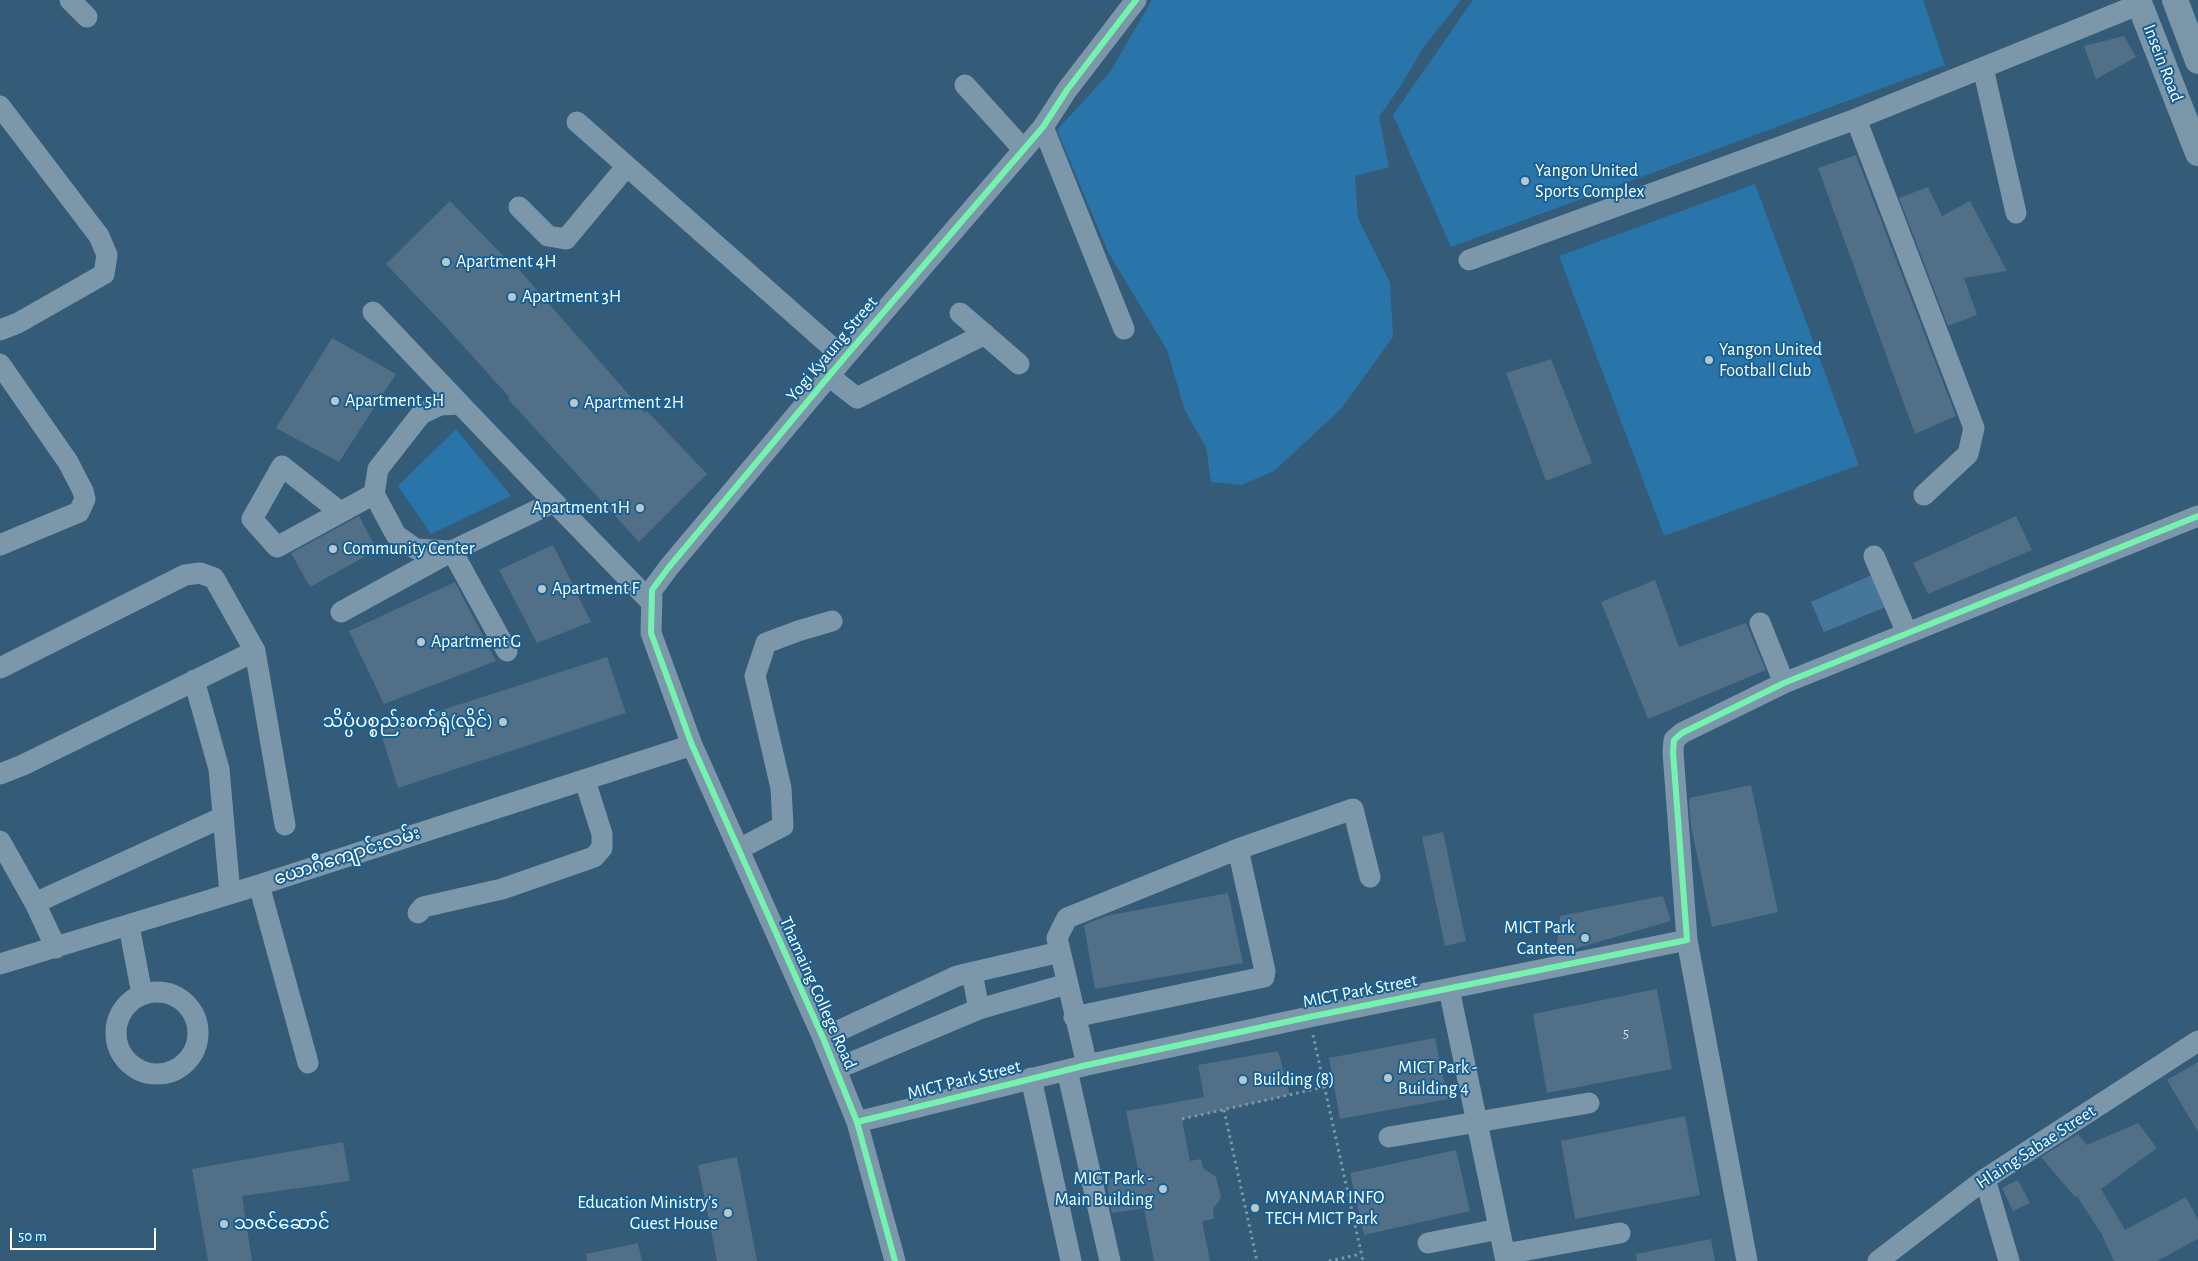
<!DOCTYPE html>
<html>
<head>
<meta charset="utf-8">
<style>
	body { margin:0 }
	#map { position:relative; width:2198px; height:1261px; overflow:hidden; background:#345b77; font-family:"Alegreya Sans",sans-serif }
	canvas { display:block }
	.scale { position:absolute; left:10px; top:1228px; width:146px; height:22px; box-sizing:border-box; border:2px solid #fff; border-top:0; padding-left:6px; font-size:15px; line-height:18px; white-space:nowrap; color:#fff; -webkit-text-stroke:4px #176094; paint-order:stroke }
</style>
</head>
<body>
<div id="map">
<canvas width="2198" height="1261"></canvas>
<div class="scale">50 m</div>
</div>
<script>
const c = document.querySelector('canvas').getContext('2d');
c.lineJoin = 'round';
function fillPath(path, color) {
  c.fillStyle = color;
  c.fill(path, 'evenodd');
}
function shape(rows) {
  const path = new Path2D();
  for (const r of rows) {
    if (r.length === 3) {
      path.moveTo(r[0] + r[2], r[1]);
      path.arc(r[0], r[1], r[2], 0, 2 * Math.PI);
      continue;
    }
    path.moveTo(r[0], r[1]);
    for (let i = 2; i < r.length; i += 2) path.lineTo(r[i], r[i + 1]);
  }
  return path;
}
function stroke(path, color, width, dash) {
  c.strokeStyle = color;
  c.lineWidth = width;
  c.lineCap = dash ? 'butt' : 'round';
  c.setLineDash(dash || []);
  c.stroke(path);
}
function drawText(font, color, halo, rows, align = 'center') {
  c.font = font + ' "Alegreya Sans","Noto Sans Myanmar",sans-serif';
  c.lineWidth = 4;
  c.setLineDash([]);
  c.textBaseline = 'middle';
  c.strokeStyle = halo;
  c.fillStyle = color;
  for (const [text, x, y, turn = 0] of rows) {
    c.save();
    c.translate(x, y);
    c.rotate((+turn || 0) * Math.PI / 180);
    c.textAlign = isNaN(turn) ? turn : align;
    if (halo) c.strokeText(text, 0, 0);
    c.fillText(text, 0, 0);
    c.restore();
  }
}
fillPath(shape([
	[1152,0,1461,0,1423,48,1400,87,1379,117,1389,167,1355,176,1358,218,1390,283,1393,337,1341,409,1274,471,1241,485,1211,482,1206,447,1185,411,1167,350,1108,252,1057,130,1110,72],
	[1473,0,1923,0,1945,65,1451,247,1393,115],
	[1755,184,1859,465,1664,536,1559,256],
	[456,429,511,496,431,534,398,486]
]), '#2975a9');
fillPath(shape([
	[1874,574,1886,607,1824,632,1811,602]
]), '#45779b');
fillPath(shape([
	[2124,36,2136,57,2096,79,2084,46],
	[1856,155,1956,416,1915,434,1818,168],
	[1928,187,1942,216,1970,201,2007,271,1964,278,1977,315,1948,326,1899,198],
	[450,201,514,267,515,265,645,413,647,411,707,474,639,542,508,399,510,398,447,328,386,264],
	[332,338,396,374,339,462,276,428],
	[1551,359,1592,463,1546,481,1506,373],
	[359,516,377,550,310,587,291,553],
	[2016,516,2032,550,1928,594,1913,563],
	[553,545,591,622,537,643,499,570],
	[1655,580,1679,647,1746,623,1766,670,1648,719,1601,602],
	[455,582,496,661,384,704,349,631],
	[607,657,626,713,398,788,380,730],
	[1751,785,1778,912,1712,927,1691,826,1689,798],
	[1443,832,1466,941,1445,946,1422,837],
	[1228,893,1243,963,1095,989,1084,925,1106,916],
	[1663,896,1671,921,1556,954,1560,916],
	[1657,989,1672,1069,1547,1093,1533,1014],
	[1435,1038,1448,1099,1340,1119,1329,1058],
	[1278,1051,1290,1095,1182,1119,1190,1161,1201,1159,1203,1168,1216,1177,1221,1198,1213,1209,1214,1219,1202,1221,1210,1261,1154,1261,1144,1208,1112,1213,1111,1209,1106,1179,1139,1173,1126,1111,1204,1097,1198,1065],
	[2198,1062,2198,1132,2167,1080],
	[1685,1116,1700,1195,1575,1219,1561,1141],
	[2138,1123,2157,1148,2101,1189,2125,1230,2186,1197,2198,1220,2198,1239,2157,1261,2114,1261,2102,1235,2077,1196,2075,1197,2041,1157,2078,1134,2087,1145],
	[343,1142,350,1181,242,1196,252,1261,208,1261,192,1169],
	[1456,1150,1470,1211,1364,1235,1350,1173],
	[737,1157,757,1261,717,1261,698,1165],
	[2018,1180,2030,1203,2013,1211,2002,1188],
	[1711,1239,1715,1261,1637,1261,1636,1254],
	[638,1243,642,1261,587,1261,586,1254]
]), '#517087');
stroke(shape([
	[1313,1035,1363,1261],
	[1224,1110,1257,1261],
	[1182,1119,1324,1087],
	[1329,1261,1361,1254]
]), '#7d97aa', 3, [2.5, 4]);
stroke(shape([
	[70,0,87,17],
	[1983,68,2016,213],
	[965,85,1023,149],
	[0,106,99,236,107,255,104,274,18,323,0,330],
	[1856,119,1974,428,1968,454,1924,495],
	[577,122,844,358],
	[1043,127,1124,329],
	[519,207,548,236,566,239,626,167],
	[1469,260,1856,119,2140,4],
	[373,312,460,404],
	[960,313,1019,364],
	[0,364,68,462,83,491,85,499,79,512,0,545],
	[829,376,857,398,985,334],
	[554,502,452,551,416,549,396,535,374,494,378,469,421,414,440,405,460,404,554,502,652,603],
	[340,512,282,466,252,519,277,547,374,494],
	[1874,556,1907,633],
	[341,612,452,551,507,651],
	[1760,623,1784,683],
	[0,668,185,575,200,573,214,578,255,651,285,825],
	[194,680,219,769,230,894],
	[0,774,23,765,255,651],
	[0,841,35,903,56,948],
	[739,849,783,826,781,788,755,676,766,643,798,631,832,621],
	[259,885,308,1063],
	[35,903,223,817],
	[418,913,423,907,502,889,594,857,602,848,602,834,585,781],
	[129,926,142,994],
	[1687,940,1747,1261],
	[0,964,259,885,692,745],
	[972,973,979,1009],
	[1449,989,1506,1261],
	[157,1033,41],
	[1074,1017,1264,977,1265,971,1238,849],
	[823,1038,957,976,1060,952],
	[1087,1065,1057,938,1067,918,1238,849,1353,809,1370,877],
	[836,1069,979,1009,1067,984],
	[1067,1070,1110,1261],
	[1031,1078,1071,1261],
	[857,1122,1087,1065,1309,1017,1687,940,1673,752,1674,740,1682,733,1784,683,2198,516],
	[1389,1137,1589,1103],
	[1985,1179,2009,1261],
	[1428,1243,1499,1229],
	[1505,1254,1620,1233],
	[895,1261,857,1122,823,1038,692,745,651,633,652,590,669,567,844,358,1043,127,1067,90,1136,0],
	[1878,1261,1985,1179,2198,1041]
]), '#7d97aa', 21);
stroke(shape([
	[2138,0,2198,153],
	[2175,0,2198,61]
]), '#7b96a9', 26);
stroke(shape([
	[857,1122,1087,1065,1309,1017,1687,940,1673,752,1674,740,1682,733,1784,683,2198,516],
	[895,1261,857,1122,823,1038,692,745,651,633,652,590,669,567,844,358,1043,127,1067,90,1136,0]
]), '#73f3ae', 6);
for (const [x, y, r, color] of [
	[1525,181,5,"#b8c6cf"],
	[446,262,5,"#b8c6cf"],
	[512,297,5,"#b8c6cf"],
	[1709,360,5,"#b8c6cf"],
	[335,401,5,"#b8c6cf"],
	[574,403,5,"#b8c6cf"],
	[640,508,5,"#b8c6cf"],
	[333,549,5,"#b8c6cf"],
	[542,589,5,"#b8c6cf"],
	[421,642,5,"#b8c6cf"],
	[503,722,5,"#b8c6cf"],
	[1585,938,5,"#b8c6cf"],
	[1388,1078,5,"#b8c6cf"],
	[1243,1080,5,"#b8c6cf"],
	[1163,1189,5,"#b8c6cf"],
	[1255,1208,5,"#b8c6cf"],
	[728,1213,5,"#b8c6cf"],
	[224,1224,5,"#b8c6cf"]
]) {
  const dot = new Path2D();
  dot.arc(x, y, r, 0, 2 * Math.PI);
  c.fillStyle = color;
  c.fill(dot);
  stroke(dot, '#176094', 2);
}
drawText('15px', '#d4dbe1', null, [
	["5",1626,1033]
]);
drawText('18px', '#fff', '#176094', [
	["Insein Road",2163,63,69],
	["Yogi Kyaung Street",832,349,-50],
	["ယောဂီကျောင်းလမ်း",347,856,-18],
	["MICT Park Street",1360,991,-11],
	["Thamaing College Road",818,993,66],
	["MICT Park Street",964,1080,-14],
	["Hlaing Sabae Street",2036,1147,-33]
]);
drawText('18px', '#fff', '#176094', [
	["Yangon United",1535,171],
	["Sports Complex",1535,192],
	["Apartment 4H",456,262],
	["Apartment 3H",522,297],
	["Yangon United",1719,350],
	["Football Club",1719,371],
	["Apartment 5H",345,401],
	["Apartment 2H",584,403],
	["Apartment 1H",630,508,"right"],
	["Community Center",343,549],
	["Apartment F",552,589],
	["Apartment G",431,642],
	["သိပ္ပံပစ္စည်းစက်ရုံ(လှိုင်)",493,722,"right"],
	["MICT Park",1575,928,"right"],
	["Canteen",1575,949,"right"],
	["MICT Park -",1398,1068],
	["Building 4",1398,1089],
	["Building (8)",1253,1080],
	["MICT Park -",1153,1179,"right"],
	["Main Building",1153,1200,"right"],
	["MYANMAR INFO",1265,1198],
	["TECH MICT Park",1265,1219],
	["Education Ministry's",718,1203,"right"],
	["Guest House",718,1224,"right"],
	["သဇင်ဆောင်",234,1224]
], 'left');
</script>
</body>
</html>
